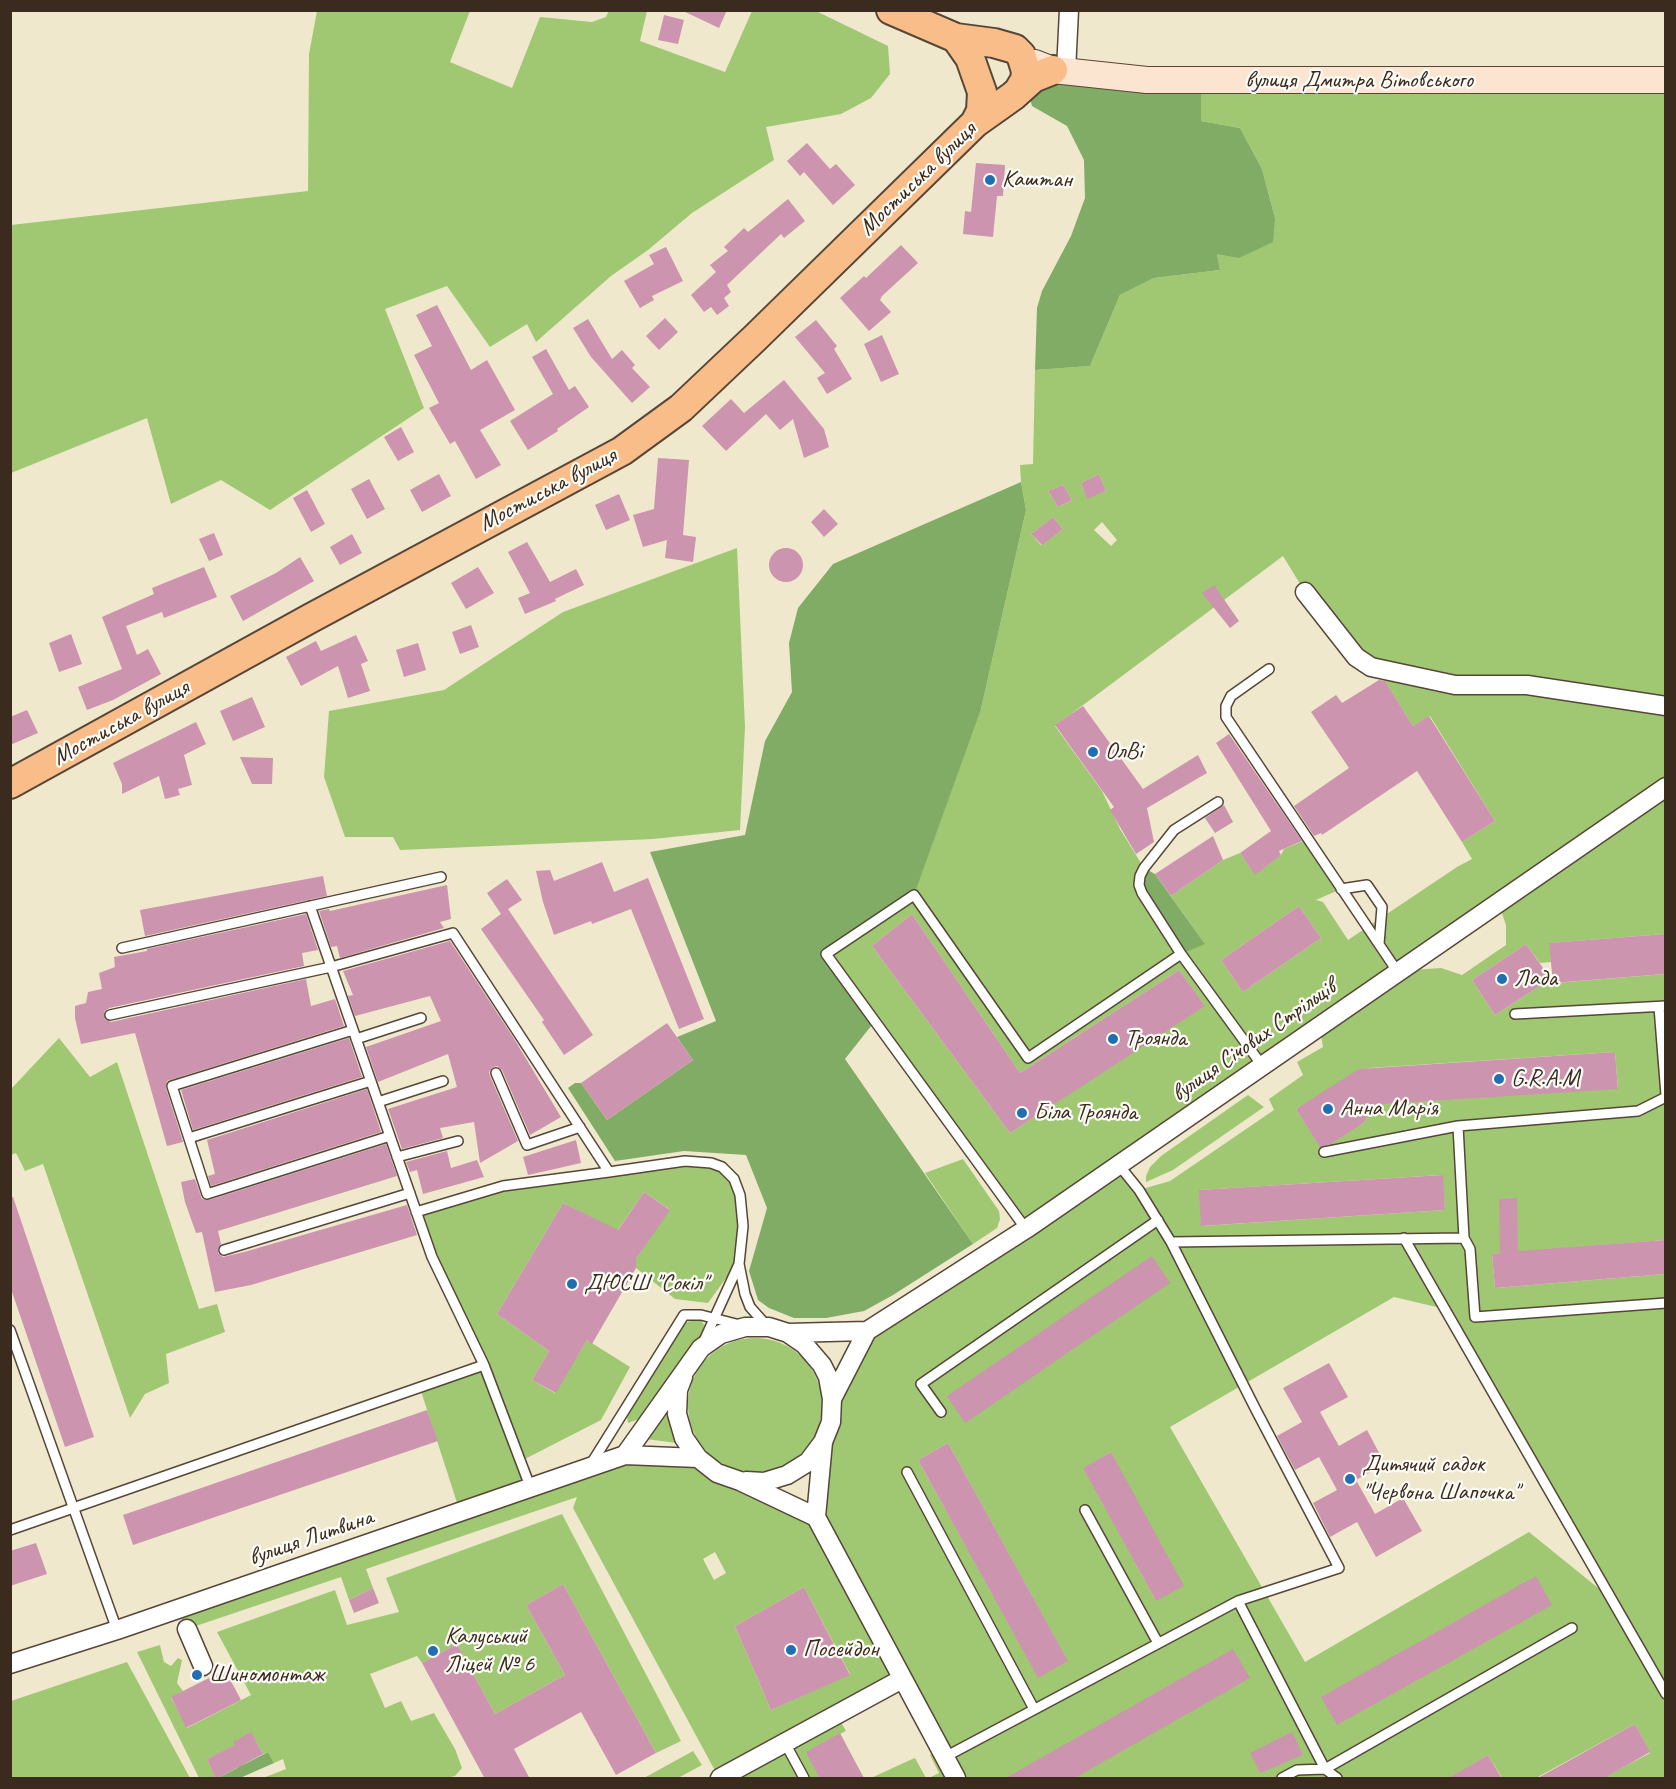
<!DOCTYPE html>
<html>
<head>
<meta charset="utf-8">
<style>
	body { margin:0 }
	#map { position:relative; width:1676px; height:1789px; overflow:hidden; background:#efe8cd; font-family:Caveat,sans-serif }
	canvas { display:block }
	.frame { position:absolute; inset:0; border:12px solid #3b2a1e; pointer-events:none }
</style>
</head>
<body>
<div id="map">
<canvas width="1676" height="1789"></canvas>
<div class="frame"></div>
</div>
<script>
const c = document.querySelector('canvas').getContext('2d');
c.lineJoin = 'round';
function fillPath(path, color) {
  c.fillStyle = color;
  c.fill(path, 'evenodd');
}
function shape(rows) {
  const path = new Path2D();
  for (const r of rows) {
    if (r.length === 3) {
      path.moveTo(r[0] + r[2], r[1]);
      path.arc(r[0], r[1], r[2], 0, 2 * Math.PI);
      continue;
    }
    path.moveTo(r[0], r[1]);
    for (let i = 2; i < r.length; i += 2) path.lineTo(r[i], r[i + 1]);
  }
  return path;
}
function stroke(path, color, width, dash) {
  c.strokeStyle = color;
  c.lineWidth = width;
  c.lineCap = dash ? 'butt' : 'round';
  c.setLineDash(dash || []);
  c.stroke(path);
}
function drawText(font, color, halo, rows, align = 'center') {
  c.font = font + ' Caveat,sans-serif';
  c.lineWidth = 4.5;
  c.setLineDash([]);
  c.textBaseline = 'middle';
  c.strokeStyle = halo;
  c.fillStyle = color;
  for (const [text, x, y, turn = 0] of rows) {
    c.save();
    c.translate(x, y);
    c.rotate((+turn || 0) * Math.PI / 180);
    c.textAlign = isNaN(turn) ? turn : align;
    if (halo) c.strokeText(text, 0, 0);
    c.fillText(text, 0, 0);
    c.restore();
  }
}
fillPath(shape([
	[317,11,470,11,450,62,512,88,540,17,592,22,606,17,609,10,647,11,640,41,725,72,752,11,816,11,888,46,890,74,871,98,841,114,766,127,774,160,692,213,648,250,611,276,536,342,527,324,490,347,447,286,385,309,424,408,270,510,221,480,171,504,147,418,11,473,11,225,308,191,309,54],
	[1201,89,1665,90,1665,934,1550,943,1551,962,1540,963,1526,944,1472,980,1495,1015,1543,984,1665,974,1665,1240,1492,1254,1495,1288,1665,1274,1665,1778,1603,1778,1650,1753,1635,1724,1536,1778,1502,1778,1488,1755,1450,1778,929,1778,939,1773,930,1755,940,1748,903,1679,837,1715,846,1731,840,1734,864,1778,719,1778,573,1508,577,1497,366,1569,373,1588,349,1600,341,1577,187,1629,176,1610,460,1512,420,1388,484,1366,416,1212,503,1186,609,1172,711,1163,734,1179,743,1223,734,1267,708,1303,675,1299,636,1268,636,1259,669,1209,644,1192,617,1231,563,1203,497,1314,549,1351,532,1380,555,1393,587,1340,630,1367,601,1420,521,1461,531,1487,625,1455,698,1458,816,1516,823,1442,867,1331,1024,1227,826,954,981,709,1026,510,1021,482,1020,465,1033,464,1035,370,1090,366,1120,295,1154,278,1220,270,1217,254,1275,218,1262,169,1240,128,1201,121],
	[1099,474,1106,491,1087,498,1081,483],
	[1063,485,1072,500,1058,507,1048,491],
	[1053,517,1063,529,1041,545,1031,534],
	[1102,522,1117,540,1111,546,1094,530],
	[1283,556,1305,592,1383,678,1413,726,1430,716,1495,821,1462,842,1472,859,1457,867,1348,940,1323,902,1316,900,1341,889,1308,839,1284,849,1281,855,1255,874,1240,853,1223,860,1171,896,1205,944,1144,868,1120,829,1102,791,1055,726],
	[1498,902,1506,925,1506,945,1462,975,1441,968,1399,971],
	[1299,906,1321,938,1243,992,1221,960],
	[912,914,1020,1073,1179,970,1204,1005,1010,1133,872,946],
	[1319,1025,1323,1047,1297,1062,1303,1075,1269,1099,1274,1110,1170,1181,1139,1190,1119,1164],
	[1615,1052,1618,1088,1371,1105,1365,1122,1322,1149,1296,1109,1369,1068],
	[1442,1175,1445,1210,1202,1226,1200,1190],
	[1394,1297,1445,1309,1608,1596,1529,1532,1305,1662,1170,1427],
	[948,1443,1067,1660,1038,1677,918,1460],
	[1111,1452,1156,1601,1084,1468],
	[715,1552,726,1573,714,1580,703,1559],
	[804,1587,850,1674,771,1710,735,1626],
	[737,548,745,727,740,830,653,839,400,850,393,837,345,837,324,777,329,711,444,690,563,612],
	[59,1038,90,1077,117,1062,199,1309,217,1304,225,1332,166,1354,169,1383,145,1394,130,1418,43,1164,25,1171,16,1153,11,1155,11,1089],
	[1248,1095,1264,1107,1173,1170,1146,1182,1146,1176,1150,1167,1161,1156],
	[963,1159,999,1211,1000,1219,997,1228,973,1244,925,1173],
	[700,1319,707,1329,681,1359,639,1419,628,1423,627,1416,674,1338,687,1322],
	[755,1405,67],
	[674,1408,684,1444,646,1439,645,1436],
	[562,1514,681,1741,656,1753,563,1584,526,1605,565,1675,495,1714,457,1644,422,1663,417,1656,370,1674,385,1708,401,1701,411,1721,434,1713,455,1749,462,1768,455,1776,445,1778,263,1778,286,1769,283,1759,274,1763,268,1752,263,1754,251,1733,245,1764,238,1769,228,1749,207,1759,216,1778,199,1778,137,1652,160,1645,164,1662,171,1666,178,1658,182,1660,177,1683,183,1691,171,1698,187,1728,251,1695,217,1632,335,1590,347,1625,399,1612,386,1578],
	[127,1662,190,1778,11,1778,11,1701],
	[693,1751,702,1765,678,1778,644,1778],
	[915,1758,926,1778,871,1778,908,1761]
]), '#a0c873');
fillPath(shape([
	[1073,83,1201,89,1201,121,1240,128,1262,169,1275,218,1273,242,1239,258,1217,254,1220,270,1154,278,1120,295,1090,366,1035,370,1037,308,1042,291,1071,236,1085,198,1084,160,1067,126,1032,106,1030,98,1045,85],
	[1021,482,1026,510,981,709,914,895,827,954,875,1021,845,1059,973,1244,893,1295,864,1311,826,1318,794,1318,769,1308,758,1300,749,1271,767,1208,746,1155,684,1151,615,1161,568,1088,575,1083,581,1083,607,1120,693,1060,677,1037,716,1021,650,852,745,835,765,741,792,692,789,643,798,608,833,564],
	[1144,868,1155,874,1205,944,1181,954,1142,893],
	[268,1752,274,1763,240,1778,218,1778]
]), '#80ac65');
fillPath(shape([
	[681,10,727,10,719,28],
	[664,15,684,20,678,44,658,40],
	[807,143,830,169,836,164,855,185,833,205,804,172,800,176,787,161],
	[976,163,1005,165,1003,196,997,196,993,237,963,234,965,211,971,212],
	[788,199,805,221,784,238,781,234,727,285,731,292,724,298,729,306,717,315,711,307,704,312,691,295,716,272,710,265,728,251,724,247,744,228,748,232],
	[901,245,918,263,882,296,880,300,891,312,869,331,840,298,864,276,866,278],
	[666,247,683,281,652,296,654,300,640,308,624,281,654,264,649,255],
	[437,305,471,370,487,360,515,410,480,430,501,465,476,479,455,441,450,444,429,408,439,403,414,355,432,346,416,315],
	[665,318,678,332,659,350,646,336],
	[588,319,612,359,622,350,635,365,632,368,650,387,632,403,591,357,573,328],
	[816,320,837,346,834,349,852,379,827,394,817,378,825,373,795,337],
	[882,335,899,374,881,382,864,344],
	[546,349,569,390,575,386,589,407,557,429,558,431,528,450,510,421,553,394,532,357],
	[784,380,824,429,829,447,804,458,793,419,780,430,766,414,726,451,702,426,731,399,744,413],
	[401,427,414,452,398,461,384,437],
	[658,458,689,460,683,535,696,537,693,562,665,558,667,540,643,547,633,515,654,509],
	[439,474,451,496,422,512,410,490],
	[1099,474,1106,491,1087,499,1081,483],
	[369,479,385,509,367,519,351,489],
	[1063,485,1072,500,1058,507,1048,491],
	[307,490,325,524,311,532,293,498],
	[619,494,630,520,606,530,595,505],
	[824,509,838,524,824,537,811,522],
	[1053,517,1063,529,1042,545,1031,534],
	[214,533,223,555,209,561,199,539],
	[352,534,362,553,340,565,330,547],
	[527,542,550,582,576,569,584,585,555,599,556,601,525,614,518,598,530,593,508,552],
	[786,565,17],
	[300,557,314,581,243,621,230,596,276,573],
	[204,567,217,597,164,618,162,612,126,626,137,655,148,649,161,674,113,700,87,710,78,687,122,669,102,617,154,594,152,588],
	[478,567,494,593,466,609,451,583],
	[1214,585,1239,621,1230,628,1202,593],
	[471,625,479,647,460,654,452,632],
	[71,634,82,664,59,672,49,643],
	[356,635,368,661,361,664,370,691,348,698,338,666,301,686,286,657,316,641,321,651],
	[418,643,426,670,404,677,396,650],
	[1379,680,1385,681,1413,726,1429,716,1495,821,1462,842,1417,771,1322,835,1321,833,1314,836,1294,806,1349,768,1311,712,1336,695,1342,703],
	[252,697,265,727,233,741,220,711],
	[1083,706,1143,789,1198,755,1207,773,1147,808,1154,842,1136,854,1110,810,1114,807,1055,725],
	[27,710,38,733,10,745,10,717],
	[196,722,206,744,184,755,192,785,178,789,180,795,165,799,159,776,122,794,122,784,113,763],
	[1229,734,1302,841,1279,851,1281,855,1255,875,1240,853,1271,831,1216,743],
	[240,757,273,758,272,784,252,784],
	[1224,805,1233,822,1215,833,1205,818],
	[1213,836,1223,860,1171,896,1155,874],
	[602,862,614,892,648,878,704,1019,679,1029,631,909,592,924,591,921,554,935,543,902,536,871,550,870,554,881],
	[323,876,327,896,145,936,140,910],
	[507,879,522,900,508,909,593,1035,564,1055,542,1022,544,1020,481,929,501,914,487,893],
	[447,885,451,919,440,922,444,928,340,958,337,946,331,947,319,911,329,909,330,911],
	[1299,906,1321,938,1243,992,1221,960],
	[306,914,318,950,302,953,304,966,109,1008,104,1012,105,1019,111,1022,306,979,311,1006,335,999,344,1026,167,1081,166,1088,183,1142,167,1146,135,1033,81,1044,75,1018,75,1006,86,1003,88,992,102,989,99,973,115,967,114,957,147,951,147,949],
	[912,914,1020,1073,1179,970,1205,1006,1010,1133,872,946],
	[1665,934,1665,974,1553,983,1549,943],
	[450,941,513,1037,561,1117,530,1135,502,1070,497,1066,493,1067,489,1072,490,1076,518,1141,480,1163,474,1122,440,1128,443,1138,402,1149,388,1109,457,1087,448,1054,378,1082,366,1047,441,1021,430,996,355,1016,348,996,353,995,343,971],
	[1526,944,1553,982,1543,984,1495,1015,1472,980],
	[667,1023,693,1060,607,1120,581,1083],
	[349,1038,362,1077,193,1130,181,1090],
	[1615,1052,1618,1089,1371,1105,1365,1122,1331,1144,1320,1147,1296,1109,1359,1069],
	[367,1089,381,1132,211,1186,208,1176,215,1174,207,1140],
	[576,1140,581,1163,528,1175,523,1157],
	[386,1144,397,1176,218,1231,221,1244,218,1248,218,1253,223,1257,244,1252,407,1205,417,1235,251,1285,215,1292,202,1232,196,1233,185,1202,181,1182,195,1179,202,1199,209,1200],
	[447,1151,451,1168,477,1160,484,1177,423,1194,417,1170,410,1172,406,1162],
	[1443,1175,1445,1210,1201,1226,1199,1190],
	[644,1192,670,1210,636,1259,636,1268,592,1344,587,1340,556,1393,532,1380,549,1351,497,1314,563,1203,618,1230],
	[13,1197,94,1437,65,1447,10,1286,10,1198],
	[1517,1198,1518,1251,1665,1240,1665,1274,1495,1288,1492,1254,1500,1253,1499,1199],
	[1152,1256,1170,1283,965,1423,947,1396],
	[1329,1363,1348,1397,1320,1412,1339,1446,1367,1430,1385,1464,1356,1480,1375,1514,1403,1498,1422,1531,1376,1557,1357,1522,1330,1537,1313,1503,1337,1490,1319,1457,1295,1470,1277,1436,1302,1422,1283,1388],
	[427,1410,438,1441,133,1545,123,1515],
	[948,1443,1068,1661,1038,1678,918,1460],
	[1111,1452,1184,1586,1156,1601,1083,1468],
	[36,1543,47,1574,10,1586,10,1551],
	[1536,1576,1552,1605,1337,1725,1321,1697],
	[563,1584,656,1753,616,1775,581,1712,514,1749,530,1779,485,1779,422,1663,457,1644,495,1714,565,1675,526,1605],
	[804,1587,850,1675,771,1710,735,1626],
	[373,1588,379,1603,354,1613,349,1600],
	[1233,1649,1250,1678,1073,1779,1004,1779],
	[225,1670,241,1700,186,1728,171,1697],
	[1635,1724,1650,1752,1603,1779,1536,1779],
	[251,1732,263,1754,216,1779,207,1759,235,1745,233,1742],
	[1292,1732,1303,1755,1260,1773,1250,1753],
	[840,1733,864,1779,820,1779,806,1752],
	[1488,1755,1502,1779,1447,1779]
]), '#cc94ae');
const service = shape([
	[1269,669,1231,696,1226,706,1226,717,1397,971],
	[1341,889,1367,885,1382,907,1379,944],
	[310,906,432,1257,484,1365,531,1489],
	[122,948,441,877],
	[1181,954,1142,893,1139,885,1140,876,1144,868,1174,830,1218,802],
	[1659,1007,1666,1095],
	[1515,1014,1666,1006],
	[110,1015,331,967,453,933,609,1172,685,1161,711,1163,722,1167,734,1179,740,1195,743,1226,739,1264,745,1294,750,1307,767,1326],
	[353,1030,172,1086,207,1194,390,1136],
	[356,1039,421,1018],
	[496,1073,527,1145,580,1127],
	[1666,1097,1638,1111,1458,1126,1464,1238,1470,1249,1475,1317,1666,1303],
	[378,1102,443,1081],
	[189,1138,371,1081],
	[1324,1152,1458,1126],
	[397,1157,458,1141],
	[1118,1164,1139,1190,1171,1242,1464,1238],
	[416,1212,503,1186,609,1172],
	[1026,1229,826,954,914,895,1028,1058,1181,954,1261,1064],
	[1404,1238,1666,1694],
	[1171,1242,1256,1410,1339,1568,1238,1601],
	[224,1250,410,1193],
	[10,1330,117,1630],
	[703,1343,739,1264],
	[941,1412,921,1384,1158,1220],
	[591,1464,684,1315,701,1315,740,1325],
	[907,1472,1034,1709],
	[1085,1510,1158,1643],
	[10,1530,484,1365],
	[785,1743,804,1778],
	[945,1757,1238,1601,1325,1769,1337,1778],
	[1282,1778,1297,1770,1325,1769,1572,1628]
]);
const minor = shape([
	[1066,71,1069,10],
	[1305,592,1356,657,1371,667,1455,685,1527,685,1666,706],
	[788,1333,867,1331],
	[683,1377,678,1390,677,1414,684,1438,698,1458,717,1473,740,1481,816,1517],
	[832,1399,867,1331,1026,1229,1666,787],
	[625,1455,701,1348,721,1334,745,1327,769,1327,788,1333,804,1344,822,1365,828,1377,832,1399,831,1422,823,1442,816,1517,956,1778],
	[746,1481,764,1482,787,1475,808,1462,823,1442],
	[187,1629,203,1666],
	[10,1664,117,1630,625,1455,698,1458],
	[720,1778,902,1679]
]);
const secondary = shape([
	[1035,63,1053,70,1147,80,1666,80]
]);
const primary = shape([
	[891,10,956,38,994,43,1015,49,1021,55,1026,71,1025,80,1019,90],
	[956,38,970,58,982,92,981,111,975,123],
	[10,784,311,618,622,451,681,408,755,338,975,123,1013,96,1033,78,1053,70]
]);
stroke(service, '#564638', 12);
stroke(minor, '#564638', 21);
stroke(secondary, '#564638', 28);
stroke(primary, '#564638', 32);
stroke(service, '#fff', 9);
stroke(minor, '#fff', 18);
stroke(secondary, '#fce5d0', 26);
stroke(primary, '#f8bd89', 28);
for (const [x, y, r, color] of [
	[990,180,6,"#1f6fb2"],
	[1093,752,6,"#1f6fb2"],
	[1502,979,6,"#1f6fb2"],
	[1113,1039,6,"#1f6fb2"],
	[1499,1079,6,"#1f6fb2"],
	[1328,1109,6,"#1f6fb2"],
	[1022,1113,6,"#1f6fb2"],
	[572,1284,6,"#1f6fb2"],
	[1350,1479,6,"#1f6fb2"],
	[791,1650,6,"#1f6fb2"],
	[433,1651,6,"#1f6fb2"],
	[197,1675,6,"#1f6fb2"]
]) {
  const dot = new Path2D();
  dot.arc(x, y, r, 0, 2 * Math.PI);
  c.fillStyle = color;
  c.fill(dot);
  stroke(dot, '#fdfcf7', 2);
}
drawText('24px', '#3b2a1e', '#fdfcf7', [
	["вулиця Дмитра Вітовського",1359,81],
	["Мостиська вулиця",918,179,-44],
	["Мостиська вулиця",548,490,-28],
	["Мостиська вулиця",121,723,-29],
	["вулиця Січових Стрільців",1254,1041,-35],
	["вулиця Литвина",311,1538,-19]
]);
drawText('24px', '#3b2a1e', '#fdfcf7', [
	["Каштан",1002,180],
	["ОлВі",1105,752],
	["Лада",1514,979],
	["Троянда",1125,1039],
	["G.R.A.M",1511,1079],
	["Анна Марія",1340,1109],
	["Біла Троянда",1034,1113],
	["ДЮСШ \"Сокіл\"",584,1284],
	["Дитячий садок",1362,1465],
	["\"Червона Шапочка\"",1362,1493],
	["Калуський",445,1637],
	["Ліцей № 6",445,1665],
	["Посейдон",803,1650],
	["Шиномонтаж",209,1675]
], 'left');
</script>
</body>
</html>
